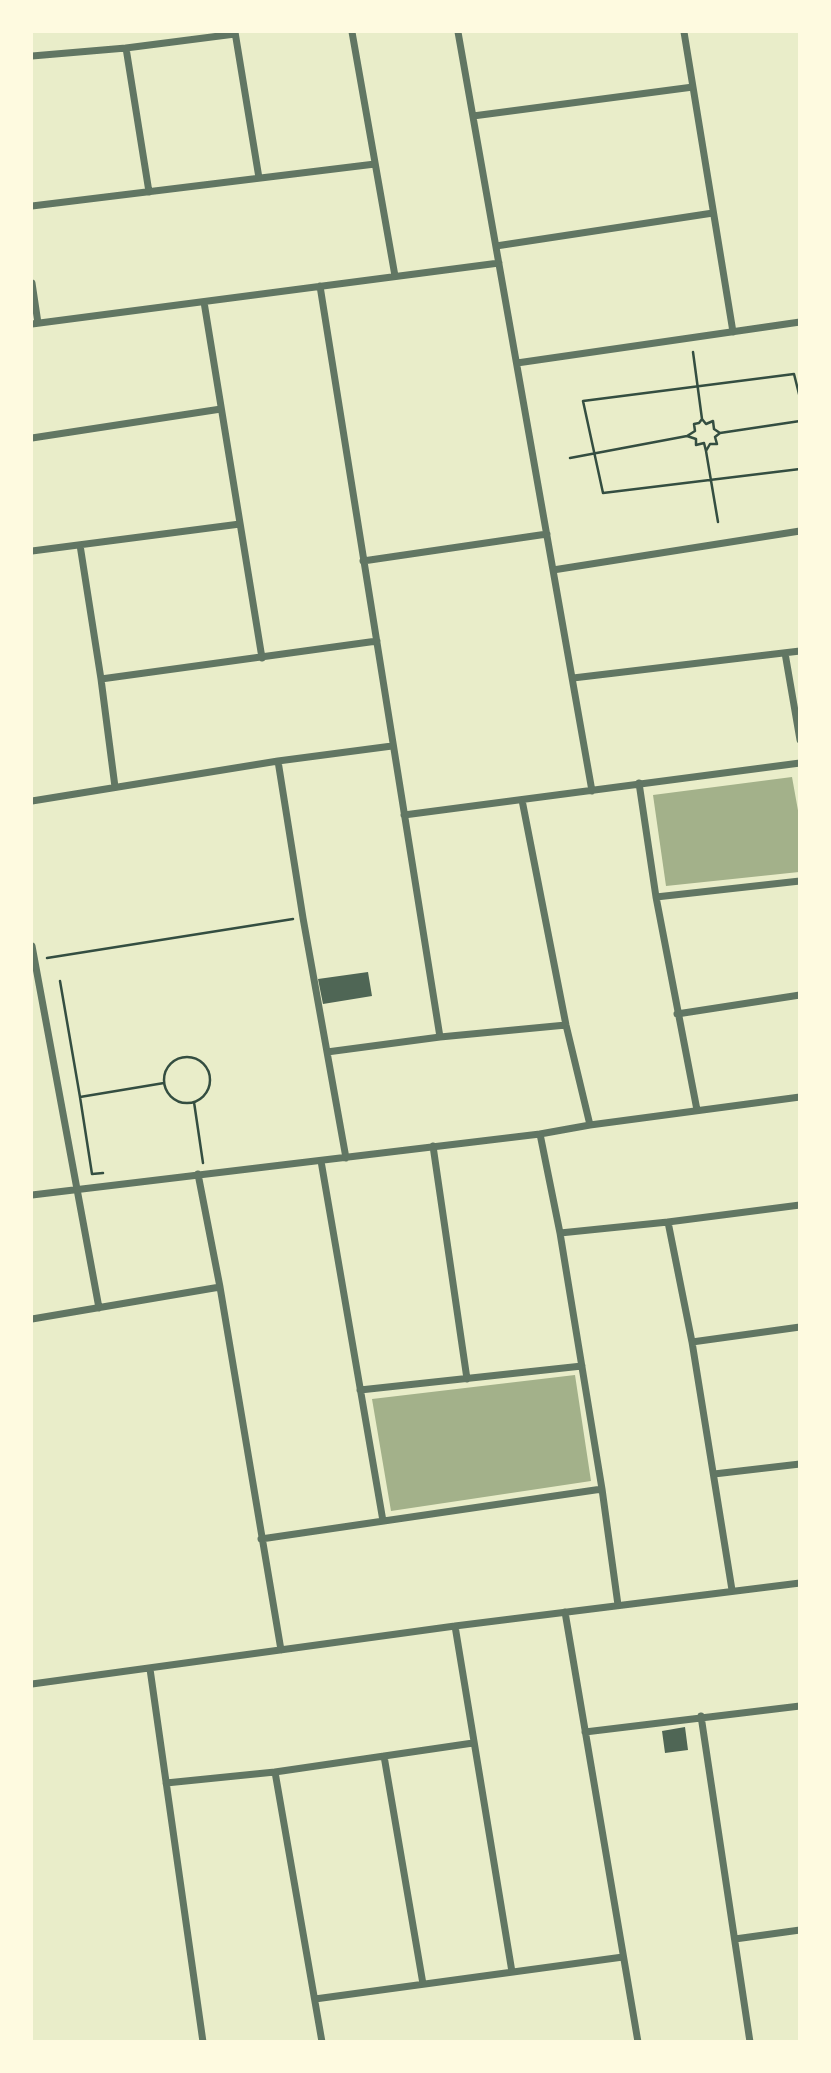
<!DOCTYPE html>
<html>
<head>
<meta charset="utf-8">
<style>
	body { margin:0 }
	#map { position:relative; width:831px; height:2073px; overflow:hidden; background:#e9edc9; font-family:Jost,sans-serif }
	canvas { display:block }
	.frame { position:absolute; inset:0; border:33px solid #fefae0; pointer-events:none }
</style>
</head>
<body>
<div id="map">
<canvas width="831" height="2073"></canvas>
<div class="frame"></div>
</div>
<script>
const c = document.querySelector('canvas').getContext('2d');
c.lineJoin = 'round';
function fillPath(path, color) {
  c.fillStyle = color;
  c.fill(path, 'evenodd');
}
function shape(rows) {
  const path = new Path2D();
  for (const r of rows) {
    if (r.length === 3) {
      path.moveTo(r[0] + r[2], r[1]);
      path.arc(r[0], r[1], r[2], 0, 2 * Math.PI);
      continue;
    }
    path.moveTo(r[0], r[1]);
    for (let i = 2; i < r.length; i += 2) path.lineTo(r[i], r[i + 1]);
  }
  return path;
}
function stroke(path, color, width, dash) {
  c.strokeStyle = color;
  c.lineWidth = width;
  c.lineCap = dash ? 'butt' : 'round';
  c.setLineDash(dash || []);
  c.stroke(path);
}
fillPath(shape([
	[792,777,799,816,799,872,666,886,653,795],
	[575,1375,591,1481,391,1511,372,1399]
]), '#a3b18a');
fillPath(shape([
	[368,972,372,996,323,1004,318,979],
	[685,1727,688,1750,665,1753,662,1731]
]), '#4f6655');
stroke(shape([
	[693,352,702,419],
	[800,398,794,374,583,401,603,493,800,469],
	[702,419,706,424,713,421,714,429,720,433,715,437,717,444,710,444,706,451,704,443,696,445,696,439,687,436,695,431,694,424,699,423,702,419],
	[720,433,800,421],
	[706,451,718,522],
	[570,458,687,436],
	[47,958,293,919],
	[60,981,80,1097,164,1083],
	[187,1080,23],
	[80,1097,92,1174,103,1173],
	[194,1102,203,1163]
]), '#344e41', 2.5);
stroke(shape([
	[235,32,259,178],
	[352,32,395,276],
	[458,32,592,791],
	[684,32,733,332],
	[126,48,149,192],
	[32,56,126,48,235,34],
	[473,116,693,87],
	[32,206,375,164],
	[496,246,713,213],
	[32,283,38,323],
	[320,286,440,1037,566,1025],
	[204,302,262,658],
	[32,324,499,263],
	[517,363,800,322],
	[32,438,221,409],
	[80,545,101,679,115,787],
	[32,551,240,524],
	[363,561,547,534],
	[553,570,800,531],
	[785,653,800,740],
	[573,678,800,651],
	[101,679,377,641],
	[278,761,303,918,346,1158],
	[639,783,656,897,697,1110],
	[522,800,566,1025,590,1125],
	[32,801,278,761,392,746],
	[404,815,800,763],
	[656,897,800,881],
	[32,946,99,1308],
	[677,1014,800,995],
	[327,1052,440,1037],
	[433,1146,467,1379],
	[321,1161,383,1521],
	[198,1174,220,1287],
	[32,1195,540,1134,590,1125,800,1097],
	[668,1222,692,1342,732,1590],
	[560,1233,668,1222,800,1205],
	[32,1319,220,1287,281,1650],
	[692,1342,800,1327],
	[360,1390,582,1366],
	[714,1474,800,1464],
	[602,1489,618,1605],
	[261,1539,602,1489,560,1233,540,1134],
	[565,1612,638,2042],
	[455,1626,512,1972],
	[150,1669,203,2042],
	[32,1684,455,1626,800,1583],
	[701,1716,750,2042],
	[585,1732,800,1706],
	[384,1756,423,1984],
	[275,1772,322,2042],
	[166,1783,275,1772,473,1743],
	[735,1939,800,1930],
	[315,1999,623,1957]
]), '#617663', 7);
</script>
</body>
</html>
